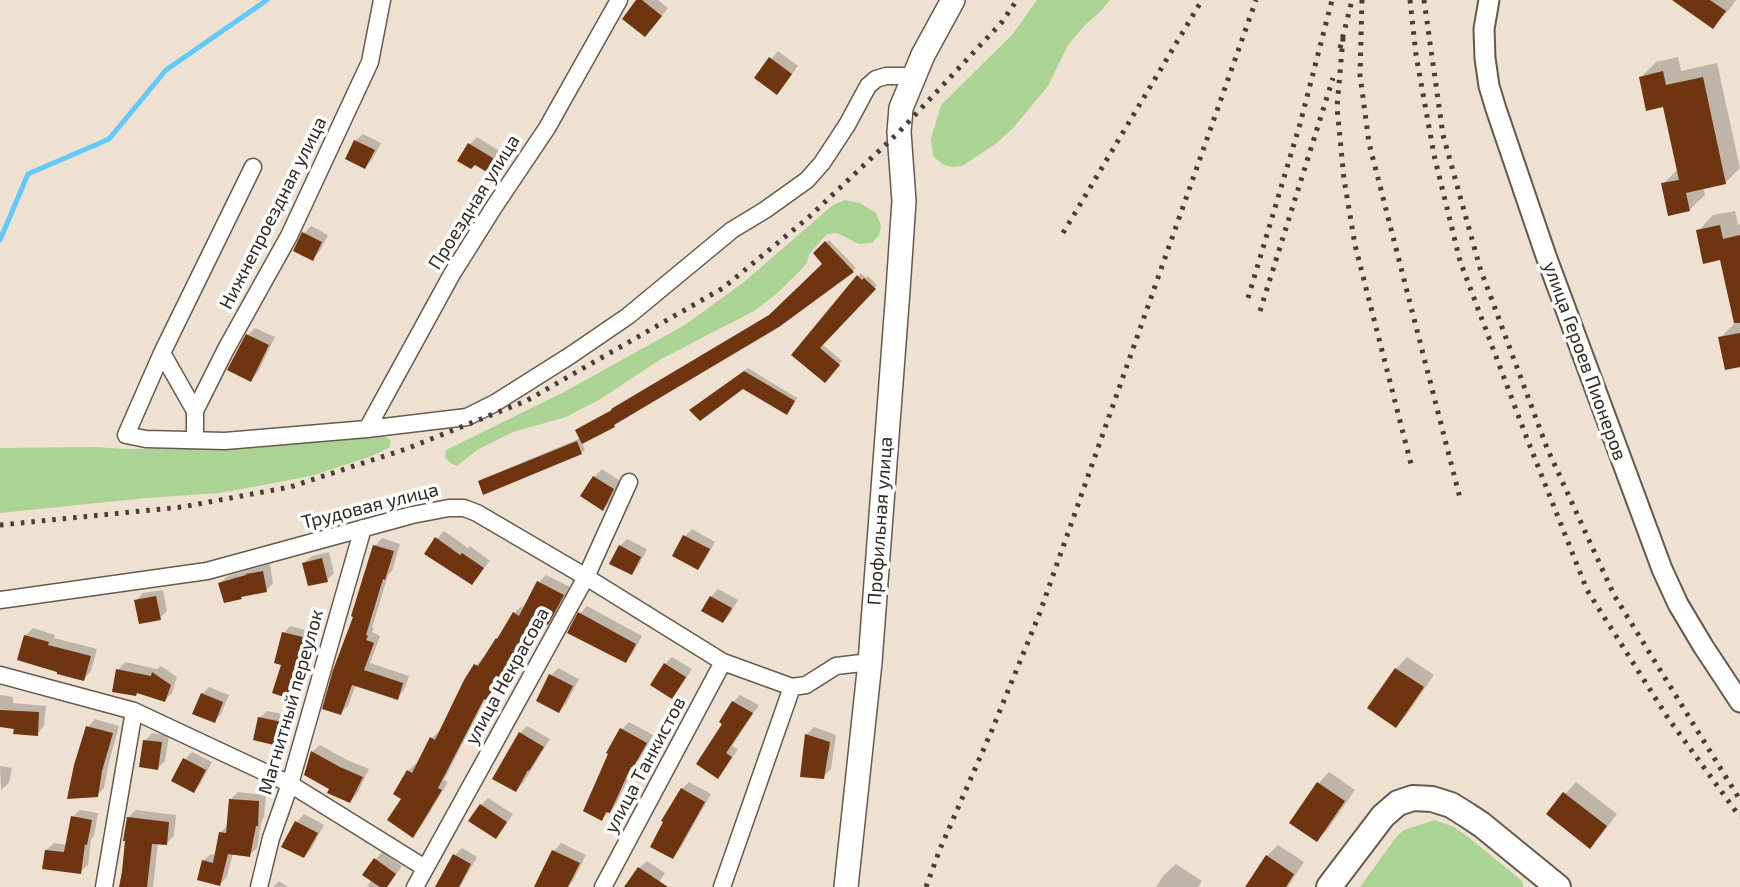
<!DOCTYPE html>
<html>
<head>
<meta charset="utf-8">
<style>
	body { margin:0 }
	canvas { display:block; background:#eee1d1 }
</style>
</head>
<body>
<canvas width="1740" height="887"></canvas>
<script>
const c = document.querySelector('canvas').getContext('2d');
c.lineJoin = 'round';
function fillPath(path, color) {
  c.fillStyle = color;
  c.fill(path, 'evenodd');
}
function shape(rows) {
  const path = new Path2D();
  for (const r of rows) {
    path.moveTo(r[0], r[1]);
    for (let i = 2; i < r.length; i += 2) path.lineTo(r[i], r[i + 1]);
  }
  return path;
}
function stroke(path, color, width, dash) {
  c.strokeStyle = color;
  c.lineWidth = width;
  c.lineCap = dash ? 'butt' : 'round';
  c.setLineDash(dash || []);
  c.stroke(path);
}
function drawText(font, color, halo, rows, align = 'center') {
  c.font = font + ' "Exo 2",sans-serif';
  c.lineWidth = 7;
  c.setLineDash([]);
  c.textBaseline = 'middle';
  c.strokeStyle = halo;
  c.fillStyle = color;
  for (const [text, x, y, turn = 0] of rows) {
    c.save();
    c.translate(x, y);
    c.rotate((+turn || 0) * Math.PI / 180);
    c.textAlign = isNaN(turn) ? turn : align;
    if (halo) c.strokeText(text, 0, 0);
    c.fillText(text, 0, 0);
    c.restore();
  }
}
fillPath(shape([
	[1037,0,1110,0,1100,12,1085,25,1068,45,1048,86,1014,127,997,143,962,166,952,167,942,164,933,156,931,139,941,105,1013,34],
	[845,200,860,203,876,213,881,226,879,235,872,243,859,244,837,233,827,234,809,254,807,263,800,271,775,295,754,311,661,359,599,400,579,410,566,417,513,432,477,450,457,466,452,464,445,458,446,450,564,392,685,325,744,282,833,205],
	[379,436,386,437,391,441,389,448,369,457,311,476,220,493,146,498,0,513,0,448,95,447,125,449,222,448],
	[1435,820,1454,827,1467,836,1521,880,1523,884,1523,887,1360,887,1397,836,1404,830]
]), '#aad394');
fillPath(shape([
	[638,0,658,0,668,8,652,28],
	[1675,0,1736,0,1728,11,1713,26],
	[778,51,798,66,784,85,756,77],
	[1678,57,1681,71,1717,63,1740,168,1725,183,1703,187,1705,195,1689,210,1663,184,1678,169,1664,105,1641,77,1656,62],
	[363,134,381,143,372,160,365,167,355,141],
	[477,137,504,154,497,165,490,172,470,144],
	[1735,211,1738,225,1740,224,1740,365,1720,338,1736,322,1722,258,1698,231,1713,215],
	[311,226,328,235,320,251,312,259,304,233],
	[829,240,856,268,778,326,614,425,582,443,585,450,581,453,480,482,483,479,581,438,577,430,580,427,613,409,775,312,824,264,815,253],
	[861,273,866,278,868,276,877,285,822,344,842,361,828,377,794,355],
	[255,328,275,337,258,372,251,380,248,335],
	[748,368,797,398,790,410,743,387,695,407],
	[602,469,620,481,610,502,603,509,582,496,594,477],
	[692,529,715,542,705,560,698,568,685,536],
	[444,531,468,548,470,546,490,561,472,583,437,539],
	[382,538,400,544,392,571,388,575,372,628,374,628,372,632,380,636,370,663,409,676,404,690,397,698,356,684,348,706,340,713,356,616,375,546],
	[627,539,647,549,639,565,632,573,620,546],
	[329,552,334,573,327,580,304,563,312,556],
	[270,564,273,583,266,591,220,583,228,576],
	[546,575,570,587,555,615,543,631,536,638,531,635,493,691,486,698,444,780,448,782,420,828,413,835,404,798,408,771,415,764,418,765,432,738,439,731,441,732,476,665,483,658,484,659,514,613,522,606,525,608,539,582],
	[718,589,738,600,730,614,723,621,711,597],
	[163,590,167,611,160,618,136,601,143,593],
	[587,606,642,636,633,653,625,661,580,614],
	[290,626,316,633,309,662,302,669,300,668,293,690,287,696,283,664,284,633],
	[33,628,55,635,54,638,97,649,91,671,84,679,25,636],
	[672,657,692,669,679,689,672,696,665,664],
	[1407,657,1434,675,1407,714,1396,726,1369,707,1396,669],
	[125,662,157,669,161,666,177,677,172,693,165,700,139,691,135,695,118,670],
	[558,668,579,679,566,704,559,711,551,676],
	[209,687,229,695,221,714,214,721,202,694],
	[0,695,13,697,13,703,46,706,44,726,37,734,16,727,0,726],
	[740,695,759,705,732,746,738,749,725,769,718,777,724,723,733,702],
	[267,711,293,716,289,737,281,745,260,718],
	[95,719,119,726,109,762,104,788,97,795,88,727],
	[629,722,653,735,640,758,636,762,616,804,602,819,622,729],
	[527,726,550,739,523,783,516,790,520,733],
	[814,727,836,735,831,769,823,777,802,775,807,734],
	[152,733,169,736,165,761,158,768,145,741],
	[320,745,347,760,369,769,357,794,350,801,332,788,312,752],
	[192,752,212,762,201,783,194,791,185,759],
	[0,766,12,768,9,783,1,790],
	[1329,772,1355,790,1328,829,1317,840,1318,784],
	[689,782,711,794,680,849,673,856,682,789],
	[1576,782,1617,814,1601,835,1590,846,1548,813],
	[238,792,266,795,264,817,262,819,257,848,249,855,233,853,227,877,220,884,203,861,211,854,216,855,220,833,228,825,230,800],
	[488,798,513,814,503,829,495,836,481,805],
	[80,810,98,813,94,836,91,839,88,865,80,872,46,850,54,843,68,845,73,817],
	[136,810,176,815,174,836,166,844,158,843,153,887,120,887,128,818],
	[304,814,324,825,311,849,304,856,284,846,297,822],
	[561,843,586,855,573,881,567,887,534,887,554,851],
	[1278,845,1304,862,1288,887,1247,887,1267,856],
	[462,848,477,857,460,887,437,887,455,855],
	[382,852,402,866,387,887,367,887,372,879,375,860],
	[647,861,665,873,656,887,626,887,639,868],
	[1176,864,1202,881,1198,887,1156,887,1164,875],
	[279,881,288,887,273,887]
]), '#0003');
stroke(shape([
	[0,240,28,174,109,139,166,70,267,0]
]), '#62c9fc', 5);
fillPath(shape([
	[636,0,642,0,662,16,645,37,622,19],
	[1672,0,1710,0,1726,11,1713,29],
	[769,57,792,74,777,95,754,78],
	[1663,71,1666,85,1703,77,1726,184,1686,193,1690,211,1668,216,1661,183,1679,180,1663,107,1646,111,1639,77],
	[354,140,375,150,365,169,345,159],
	[468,143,498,161,490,174,475,165,471,169,457,161],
	[1720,225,1723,239,1740,235,1740,323,1734,323,1720,260,1703,264,1696,230],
	[302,232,322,242,313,261,293,251],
	[825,241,854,272,779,327,614,425,615,427,582,444,575,430,612,410,611,409,769,315,822,264,813,253],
	[857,275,862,280,864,278,876,289,820,348,840,365,825,383,791,355],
	[1740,333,1740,367,1725,370,1718,337],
	[246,334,269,345,251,382,227,370],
	[744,371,795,401,787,415,743,389,700,421,689,410],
	[577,441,582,454,483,495,478,481],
	[593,476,614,489,603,511,580,496],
	[683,535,710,549,698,570,672,556],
	[435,537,460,555,462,553,484,568,472,585,424,554],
	[373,545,394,551,385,580,383,579,366,635,368,636,366,640,374,643,364,670,403,683,398,700,352,685,341,715,322,709,333,670,353,617,351,616],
	[619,545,641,557,632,575,609,564],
	[322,558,328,582,308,586,302,563],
	[263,571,267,592,241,597,242,599,224,603,218,583,246,575,246,574],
	[537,581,564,595,548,625,546,624,536,640,530,637,504,674,503,673,486,700,484,699,438,788,442,790,413,838,387,820,401,799,393,794,407,770,412,773,430,737,435,740,464,680,474,664,478,666,496,638,497,639,513,612,519,616],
	[156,596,161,620,139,624,134,600],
	[710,596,732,608,723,623,701,611],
	[578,612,636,644,626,663,567,633],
	[282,632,311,639,303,671,296,669,287,698,272,693,281,665,274,663],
	[24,635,49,642,48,645,91,656,84,681,57,674,57,672,17,660],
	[664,663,686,677,672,699,650,685],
	[1395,668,1424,687,1396,728,1367,708],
	[116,669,151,676,152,672,171,685,165,702,137,693,136,696,112,692],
	[549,674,573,686,559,713,536,701],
	[201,693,223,702,215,723,192,714],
	[732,701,753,713,726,753,732,757,718,779,696,764,722,724,719,722],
	[0,710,39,712,38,736,13,734,14,729,0,727],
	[258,717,287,723,282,747,253,740],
	[86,726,113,733,102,771,98,797,67,799,74,765],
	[620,728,647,743,633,768,631,767,610,813,606,812,602,821,583,811,608,754,606,753],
	[519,732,544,747,529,771,528,770,516,792,492,779],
	[805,734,830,742,824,779,800,777],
	[143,740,162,742,158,770,139,767],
	[311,751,340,767,363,777,350,803,327,793,329,789,304,775],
	[183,758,206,770,194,793,171,781],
	[1317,782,1345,801,1317,842,1289,823],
	[681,788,705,802,673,859,650,847,663,822,661,821],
	[1563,792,1607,826,1590,849,1546,814],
	[229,799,259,801,258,826,256,826,250,857,228,854,220,886,197,880,202,860,213,863,219,832,226,833],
	[480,804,507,822,496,839,468,821],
	[71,816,92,820,87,845,85,844,81,874,42,869,45,850,64,852],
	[127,817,169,822,167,845,152,844,147,887,119,887,122,872,125,841,123,841],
	[295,821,318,833,304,858,281,847],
	[552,850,580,863,568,887,534,887],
	[453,854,471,864,459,887,435,887],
	[1266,855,1294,874,1286,887,1245,887],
	[374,858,396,874,387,887,380,887,362,875],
	[638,867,668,887,624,887]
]), '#6f3410');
const minor = shape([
	[253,167,162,353,126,435,146,439,225,441,367,429,467,417,495,403,571,355,628,316,732,230,765,210,807,180,822,163,847,125,868,86,876,79,886,76,914,76],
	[162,353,195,411],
	[367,429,452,274,494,207,547,128,619,0],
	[195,440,195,411,226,349,289,236,370,62,382,0],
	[0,600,207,571,412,515,449,508,464,508,477,513,586,577,723,662,792,687,806,685,836,666,870,662],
	[0,675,134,711,290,784,425,868],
	[104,887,134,711],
	[259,887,271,838,290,784,363,528],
	[415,887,586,577,629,482],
	[603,887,723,662],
	[722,887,792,687]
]);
const tertiary = shape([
	[1489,0,1484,29,1485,58,1489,86,1496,109,1546,256,1662,569,1678,604,1703,646,1740,702]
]);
const secondary = shape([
	[846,887,870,662,898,290,904,201,899,132,901,108,923,55,953,0]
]);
const primary = shape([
	[1329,887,1383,816,1398,803,1413,798,1432,799,1451,805,1467,815,1482,825,1558,887]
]);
stroke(minor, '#665a4c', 19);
stroke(tertiary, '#665a4c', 23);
stroke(secondary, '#665a4c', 26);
stroke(primary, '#665a4c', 28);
stroke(minor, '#fff', 16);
stroke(tertiary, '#fff', 19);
stroke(secondary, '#fff', 23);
stroke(primary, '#fff', 24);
stroke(shape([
	[1362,0,1360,75,1369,143,1461,502],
	[1410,0,1416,55,1434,155,1460,261,1526,436,1587,590,1668,718,1740,817],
	[1424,0,1443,135,1480,268,1547,448,1614,595,1740,800],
	[1343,38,1337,107,1344,179,1355,245,1412,468],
	[1340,48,1352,0],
	[1063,233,1202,0],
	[1248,298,1300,124,1332,0],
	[1260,311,1333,78],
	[0,525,182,507,290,487,406,449,526,401,723,288,809,217,899,132,1002,22,1017,0],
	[926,887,940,849,992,730,1039,615,1256,0]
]), '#453f37', 5, [3.5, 7]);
drawText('19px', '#2e2922', '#fff', [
	["Проездная улица",474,202,-58],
	["Нижнепроездная улица",273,213,-63],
	["улица Героев Пионеров",1585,361,70],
	["Трудовая улица",370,506,-14],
	["Профильная улица",880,521,-86],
	["улица Некрасова",507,676,-61],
	["Магнитный переулок",291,702,-74],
	["улица Танкистов",645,765,-62]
]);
</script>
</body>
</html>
